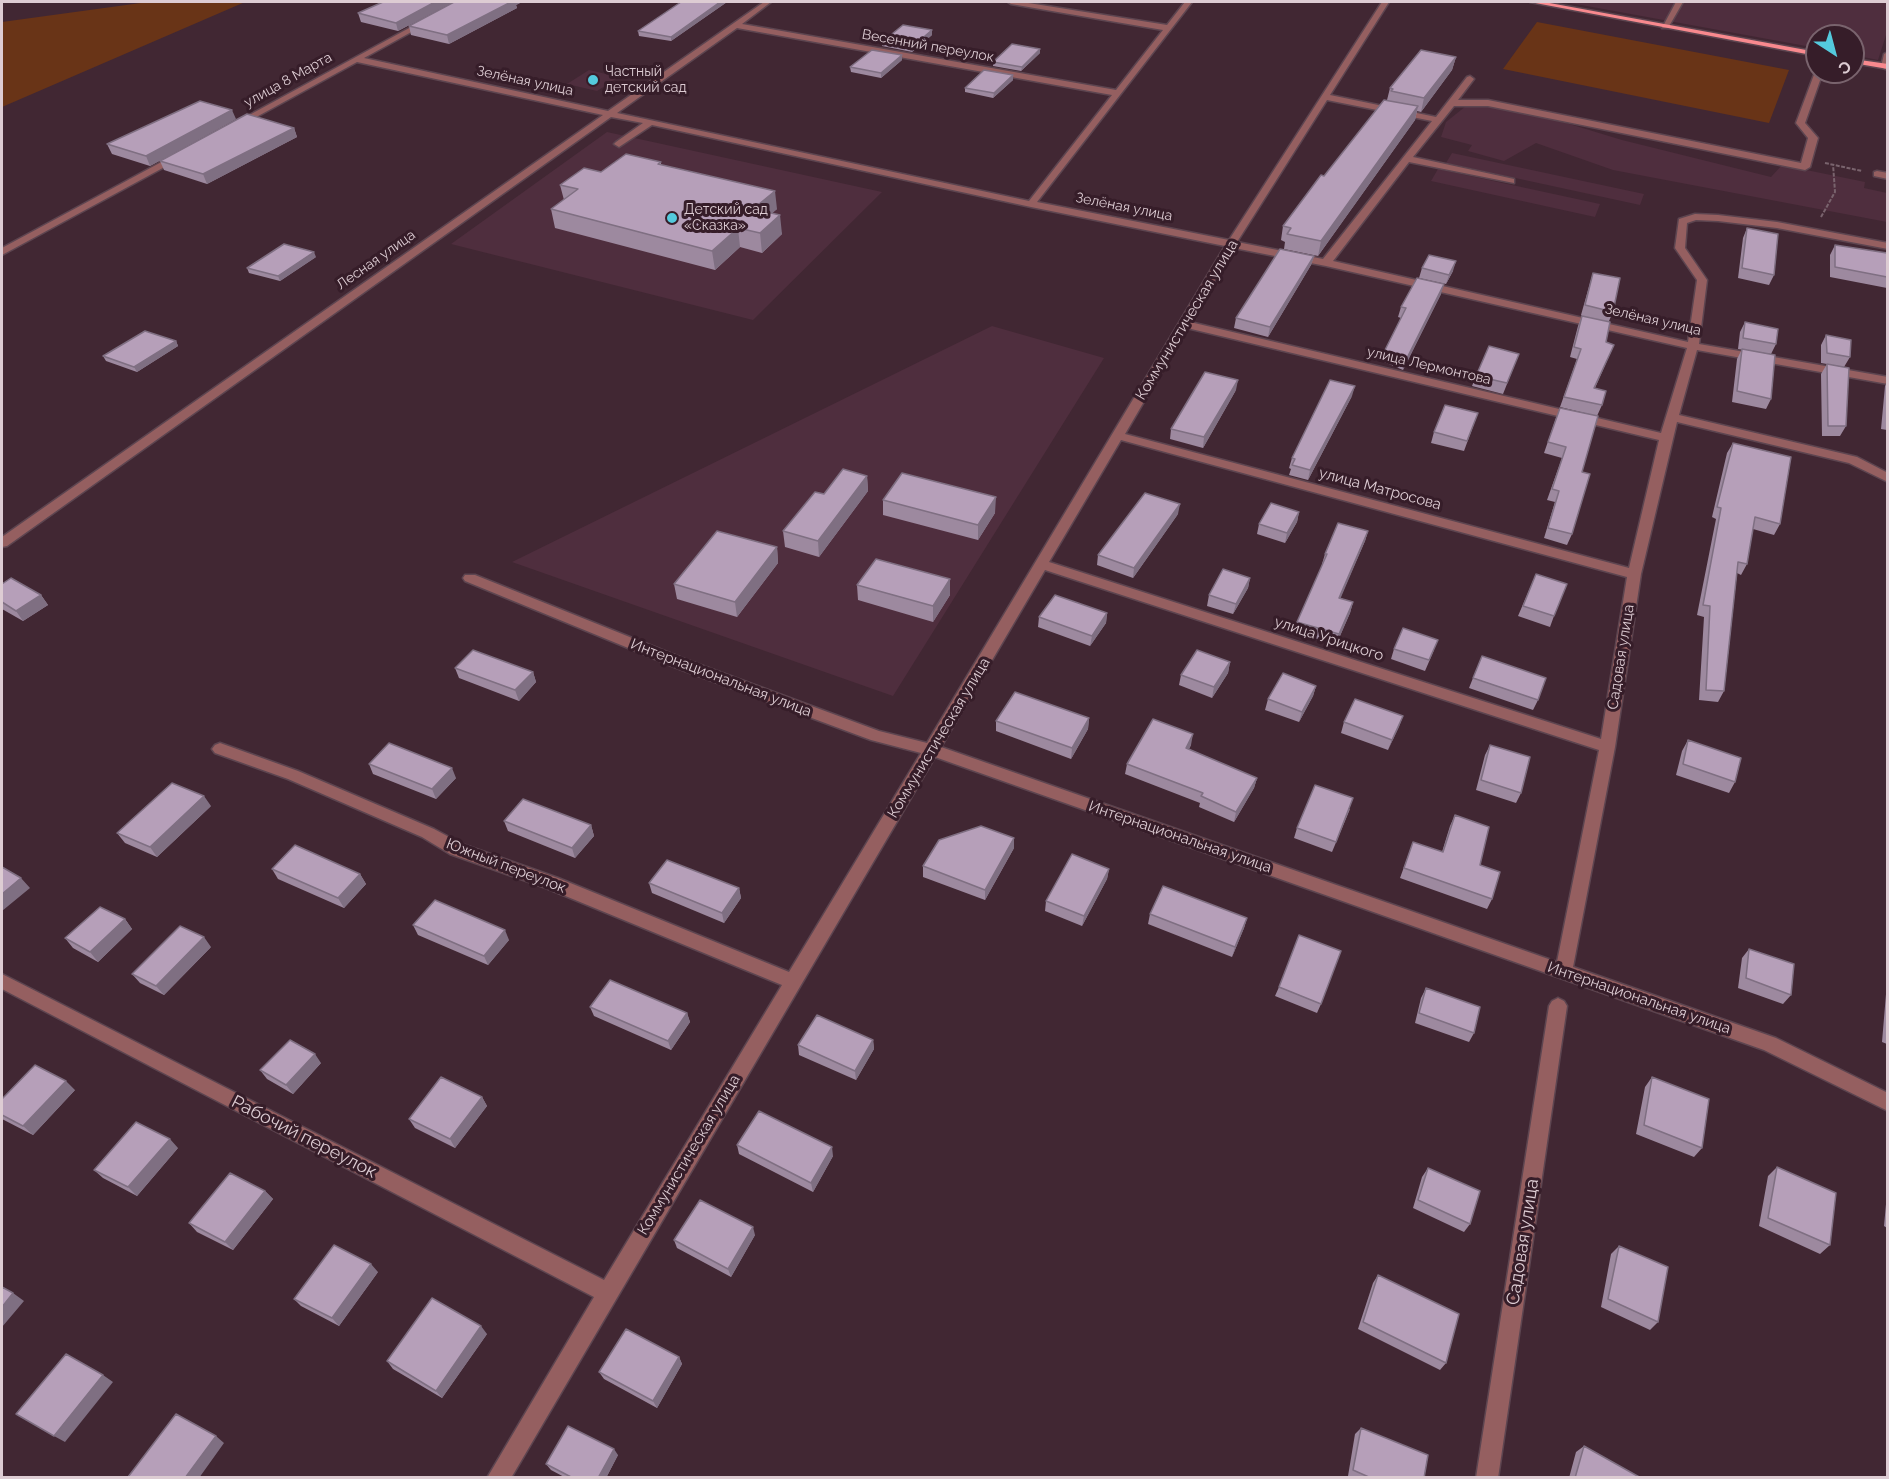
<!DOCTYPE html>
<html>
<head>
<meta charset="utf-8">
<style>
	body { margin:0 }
	#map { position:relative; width:1889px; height:1479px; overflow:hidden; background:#412733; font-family:Raleway,sans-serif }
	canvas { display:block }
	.frame { position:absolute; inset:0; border:3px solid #ddccd3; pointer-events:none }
	.north { position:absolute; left:1805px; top:24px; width:60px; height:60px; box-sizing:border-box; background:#361d29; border:2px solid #79636d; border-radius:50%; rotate:144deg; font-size:16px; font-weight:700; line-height:24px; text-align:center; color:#ddccd3 }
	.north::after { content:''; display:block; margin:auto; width:21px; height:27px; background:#54cadd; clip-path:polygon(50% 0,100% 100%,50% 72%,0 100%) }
</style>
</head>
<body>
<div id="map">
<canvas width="1889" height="1479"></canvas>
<div class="frame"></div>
<div class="north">С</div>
</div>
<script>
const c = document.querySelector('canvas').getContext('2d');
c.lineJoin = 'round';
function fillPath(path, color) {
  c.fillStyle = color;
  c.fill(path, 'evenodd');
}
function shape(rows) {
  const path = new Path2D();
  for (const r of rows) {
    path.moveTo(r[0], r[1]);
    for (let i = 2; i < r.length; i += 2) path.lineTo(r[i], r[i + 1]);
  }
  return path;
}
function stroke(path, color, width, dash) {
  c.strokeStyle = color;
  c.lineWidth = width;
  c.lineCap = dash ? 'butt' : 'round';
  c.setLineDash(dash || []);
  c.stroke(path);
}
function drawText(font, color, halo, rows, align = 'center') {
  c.font = font + ' Raleway,sans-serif';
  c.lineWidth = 6;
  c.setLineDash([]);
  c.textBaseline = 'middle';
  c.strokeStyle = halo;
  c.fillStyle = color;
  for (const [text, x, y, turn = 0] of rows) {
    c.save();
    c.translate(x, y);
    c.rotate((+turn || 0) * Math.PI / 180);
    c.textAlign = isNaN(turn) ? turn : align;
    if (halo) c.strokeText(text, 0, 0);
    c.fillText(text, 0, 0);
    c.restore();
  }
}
fillPath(shape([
	[1565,2,1887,2,1887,32,1878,60,1853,55,1853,36,1817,36,1817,48],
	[589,70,619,77,597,91,567,84],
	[1466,106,1495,107,1543,116,1622,140,1771,177,1782,165,1865,182,1864,188,1887,193,1887,222,1613,170,1536,143,1504,161,1468,151,1472,145,1441,137,1446,122],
	[607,132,882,192,753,320,451,244],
	[1452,153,1644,194,1640,205,1446,163],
	[1438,169,1600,204,1595,217,1431,181],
	[992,326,1104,358,893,696,512,562]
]), '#4f2e3e');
fillPath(shape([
	[148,2,245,2,2,107,2,22],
	[1537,22,1789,70,1769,123,1503,69]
]), '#693417');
const minor = shape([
	[457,2,466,2,364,58,608,111,764,2,771,2,742,24,1116,90,1163,30,1011,4,1008,2,1022,2,1167,25,1185,2,1192,2,1037,202,1229,240,1382,2,1389,2,1330,95,1436,117,1467,77,1470,76,1474,79,1458,100,1488,100,1801,163,1808,138,1796,123,1815,72,1817,70,1817,72,1823,72,1805,123,1818,138,1810,167,1805,170,1488,106,1454,106,1413,157,1514,179,1514,183,1409,162,1333,261,1688,342,1697,280,1675,248,1679,219,1695,214,1718,215,1777,222,1888,243,1888,249,1777,228,1718,221,1696,220,1687,223,1685,248,1707,280,1699,344,1888,377,1888,384,1697,350,1679,415,1857,457,1888,473,1888,482,1849,463,1677,422,1641,574,1615,747,1573,967,1776,1038,1888,1093,1888,1111,1764,1050,935,757,511,1478,487,1478,594,1297,2,989,2,974,604,1280,782,985,546,888,450,854,422,837,288,779,215,753,212,749,215,745,220,743,298,771,434,829,462,844,558,878,789,972,921,753,871,740,677,668,465,581,463,578,465,575,475,575,687,660,879,731,927,743,1225,246,1031,207,652,125,619,147,614,144,616,142,643,123,611,117,7,546,2,547,2,537,603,115,357,62,238,127,231,125,457,2],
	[737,28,1112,95,1029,201,617,113,737,28],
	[1327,100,1432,121,1323,259,1237,242,1327,100],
	[1234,248,1326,266,1687,348,1661,433,1190,322,1234,248],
	[1187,328,1659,440,1629,568,1125,434,1187,328],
	[1121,440,1627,577,1601,739,1049,562,1121,440],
	[1045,570,1599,750,1557,962,941,747,1045,570],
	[1676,2,1683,2,1668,28,1662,28,1676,2],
	[1888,52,1888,69,1885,69,1881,67,1884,54,1888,52],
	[180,152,183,153,183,157,2,255,2,248,180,152],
	[1877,171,1888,173,1888,179,1874,176,1874,172,1877,171],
	[1558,998,1564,1001,1567,1006,1498,1478,1476,1478,1549,1006,1552,1001,1558,998]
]);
const major = shape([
	[1530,2,1544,2,1817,52,1817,56,1530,2],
	[1853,59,1888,64,1888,69,1853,63,1853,59]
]);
stroke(minor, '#5d4550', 3);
stroke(major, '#5d4550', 3);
stroke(shape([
	[1825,163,1862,171],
	[1821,217,1835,192,1833,164]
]), '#79636d', 2, [4, 1.5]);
fillPath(minor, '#955f60');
fillPath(major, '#f8898e');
fillPath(shape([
	[453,2,398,31,361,22,358,13],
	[454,2,522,2,516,5,517,8,449,44,411,35,409,26],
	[681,2,727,2,671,41,639,36,638,31],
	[932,35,912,52,882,46,882,42],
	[1040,53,1021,71,993,66,993,62],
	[1456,57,1452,70,1421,112,1417,111,1415,120,1318,256,1284,249,1285,242,1281,240,1283,226,1387,100,1390,88],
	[902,60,881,78,851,72,850,67],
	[1013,75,1013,80,993,98,965,92,965,88],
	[236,119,150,166,112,154,107,144],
	[294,128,297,137,207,184,164,170,160,161],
	[661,162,661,165,777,209,772,213,782,234,762,253,740,247,715,270,555,228,551,209,564,200,560,185,601,172],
	[1747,228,1774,275,1769,285,1738,278,1743,238],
	[1835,245,1887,253,1887,288,1830,277,1830,255],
	[1314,256,1311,265,1268,337,1234,328,1236,318],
	[316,257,280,281,249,273,247,268],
	[1422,268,1453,271,1446,284,1419,278],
	[1593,273,1613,312,1609,321,1606,342,1614,345,1595,388,1602,405,1597,416,1560,407,1577,359,1570,357,1578,326,1582,316,1581,315,1590,283],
	[1441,294,1403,370,1382,361,1385,350,1401,318,1398,317,1401,307],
	[1745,322,1776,344,1771,354,1738,349,1740,332],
	[1826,335,1850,357,1844,367,1821,363,1821,345],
	[176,341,178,346,137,372,106,361,103,356],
	[1742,349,1771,399,1766,409,1732,402,1737,359],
	[1519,354,1503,394,1472,386,1476,376],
	[1887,359,1887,375,1886,374],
	[1827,364,1846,426,1840,436,1822,436,1821,374],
	[1887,382,1887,430,1881,429,1885,386],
	[1236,390,1203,448,1170,439,1171,429],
	[1352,396,1308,480,1289,475,1291,469,1289,468,1292,458],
	[1478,413,1464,451,1431,443,1434,432],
	[1556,418,1582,472,1572,534,1567,545,1544,538,1555,502,1547,500,1562,458,1544,453],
	[1733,443,1780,524,1774,535,1753,529,1747,564,1741,575,1737,573,1724,691,1718,702,1699,700,1704,617,1697,615,1716,519,1712,517,1727,453],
	[867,476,868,491,819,557,785,547,783,531,824,494],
	[883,500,995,513,978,540,883,515],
	[1299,512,1297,522,1285,543,1257,534,1259,524],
	[1178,514,1133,578,1097,565,1098,555],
	[1368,531,1365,541,1340,598,1353,602,1350,613,1336,645,1295,632,1297,622,1323,564,1322,564,1325,554],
	[777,547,778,563,737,617,677,599,674,584],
	[1536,574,1554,616,1550,627,1518,616],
	[1250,578,1248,588,1233,614,1207,606,1209,595],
	[950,579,950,595,933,622,858,600,857,585],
	[2,584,41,595,48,605,23,621,2,609],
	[1107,613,1106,623,1090,646,1038,627,1039,617],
	[1394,649,1434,650,1425,671,1391,659],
	[1230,662,1228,673,1212,698,1179,685,1181,675],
	[455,668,533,672,536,682,519,701,459,678],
	[1473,678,1538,700,1533,710,1469,688],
	[1316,686,1313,696,1299,722,1265,710,1268,699],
	[1403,716,1388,750,1341,733,1344,722],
	[1089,718,1088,729,1071,759,996,731,996,721],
	[1688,740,1735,782,1729,793,1676,775,1682,751],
	[1191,745,1189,749,1257,778,1254,788,1234,822,1199,807,1200,803,1125,774,1127,764],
	[1490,745,1521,793,1516,803,1476,790,1485,755],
	[369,764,456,778,436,799,373,774],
	[211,806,157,857,125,843,117,833],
	[1350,809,1332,852,1294,838,1297,828],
	[1455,815,1492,899,1487,909,1400,878,1413,842,1442,852,1450,826],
	[504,821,591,825,594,836,575,858,508,831],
	[1014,848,985,900,923,877,923,866],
	[272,869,360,874,366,884,344,908,278,879],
	[1109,869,1107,879,1082,926,1045,911,1046,901],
	[649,883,739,888,741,898,724,923,652,893],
	[1150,914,1247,918,1244,928,1232,957,1148,924],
	[125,919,132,929,98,962,73,948,65,938],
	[413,925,509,940,488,965,418,935],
	[211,947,164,995,140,983,132,974],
	[1749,949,1791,995,1783,1004,1738,988,1742,958],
	[1887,982,1887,1044,1882,1042],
	[1279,987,1321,1004,1317,1013,1275,996],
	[1426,988,1474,1033,1469,1042,1415,1023,1421,998],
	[590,1007,687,1013,690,1022,671,1050,594,1016],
	[873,1040,874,1049,856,1080,799,1055,798,1045],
	[321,1063,293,1094,267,1079,260,1070],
	[1652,1077,1702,1148,1694,1157,1636,1134,1645,1087],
	[75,1090,33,1135,2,1119,2,1099],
	[482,1097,487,1106,455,1148,415,1128,409,1119],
	[737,1145,833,1156,813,1192,739,1154],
	[178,1148,137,1196,103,1178,94,1170],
	[1777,1167,1830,1245,1820,1254,1759,1226,1768,1176],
	[1428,1168,1470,1224,1464,1232,1413,1208,1422,1177],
	[265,1191,273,1199,233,1250,197,1232,189,1223],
	[1887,1193,1887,1228,1884,1226],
	[755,1235,731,1277,677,1248,674,1240],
	[1619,1246,1658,1322,1650,1330,1601,1307,1611,1254],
	[378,1272,339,1326,301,1306,294,1299],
	[1378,1275,1446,1363,1440,1370,1358,1329,1373,1283],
	[487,1334,442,1398,393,1369,387,1361],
	[679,1357,682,1364,657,1408,604,1379,599,1372],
	[1361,1428,1424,1478,1351,1478,1348,1476,1355,1434],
	[1584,1446,1641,1478,1569,1478,1576,1452],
	[618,1455,606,1478,566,1478,551,1470,546,1464]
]), '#9d899f');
fillPath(shape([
	[435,2,453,2,398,31,396,23],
	[511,2,522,2,516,5,517,8,449,44,447,35],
	[720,2,727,2,671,41,671,37],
	[932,30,932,35,912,52,912,47],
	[1040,49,1040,53,1021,71,1022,67],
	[902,55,902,60,881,78,881,73],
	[1456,57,1452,70,1421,112,1424,98],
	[1013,75,1013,80,993,98,994,93],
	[1418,106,1415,120,1318,256,1321,241],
	[232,110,236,119,150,166,146,156],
	[294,128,297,137,207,184,203,174],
	[775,191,777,209,755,228,753,209],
	[780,215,782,234,762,253,760,233],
	[738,228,740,247,715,270,712,251],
	[314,252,316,257,280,281,278,276],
	[1314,256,1311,265,1268,337,1270,327],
	[1456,261,1453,271,1446,284,1449,275],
	[1444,284,1441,294,1403,370,1406,360],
	[176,341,178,346,137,372,134,367],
	[1238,380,1236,390,1203,448,1204,437],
	[1355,386,1352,396,1308,480,1310,470],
	[867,476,868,491,819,557,818,541],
	[996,497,995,513,978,540,978,525],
	[1180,504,1178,514,1133,578,1134,568],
	[1299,512,1297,522,1285,543,1287,533],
	[1368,531,1365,541,1336,609,1339,598],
	[777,547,778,563,737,617,735,602],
	[1250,578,1248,588,1233,614,1236,604],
	[950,579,950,595,933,622,933,606],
	[41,595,48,605,23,621,16,611],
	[1353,602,1350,613,1336,645,1339,634],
	[1107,613,1106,623,1090,646,1092,636],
	[1230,662,1228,673,1212,698,1214,687],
	[533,672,536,682,519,701,515,690],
	[1316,686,1313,696,1299,722,1302,712],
	[1403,716,1399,727,1388,750,1392,740],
	[1089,718,1088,729,1071,759,1072,748],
	[1193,734,1191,745,1184,758,1186,748],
	[452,768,456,778,436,799,432,789],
	[1257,778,1254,788,1234,822,1236,812],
	[204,796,211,806,157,857,150,847],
	[591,825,594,836,575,858,572,848],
	[1014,838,1014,848,985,900,985,890],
	[1109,869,1107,879,1082,926,1084,916],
	[360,874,366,884,344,908,338,898],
	[21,878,30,888,2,911,2,894],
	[739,888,741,898,724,923,722,913],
	[1247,918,1244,928,1232,957,1235,947],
	[125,919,132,929,98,962,90,952],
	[505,930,509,940,488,965,484,956],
	[204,937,211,947,164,995,156,986],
	[687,1013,690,1022,671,1050,668,1041],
	[873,1040,874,1049,856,1080,855,1071],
	[315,1054,321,1063,293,1094,286,1085],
	[66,1081,75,1090,33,1135,23,1126],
	[482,1097,487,1106,455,1148,450,1139],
	[170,1139,178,1148,137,1196,128,1187],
	[832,1147,833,1156,813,1192,811,1183],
	[265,1191,273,1199,233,1250,225,1242],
	[753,1227,755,1235,731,1277,728,1269],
	[371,1264,378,1272,339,1326,332,1318],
	[13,1293,24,1301,2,1327,2,1307],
	[481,1326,487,1334,442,1398,436,1391],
	[679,1357,682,1364,657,1408,653,1401],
	[103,1375,113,1382,65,1442,54,1436],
	[216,1436,224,1443,199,1478,185,1478],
	[614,1449,618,1455,606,1478,598,1478]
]), '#7f6f82');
const building = shape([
	[383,2,435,2,396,23,358,13,383,2],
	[454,2,511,2,447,35,409,26,454,2],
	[681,2,720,2,671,37,638,31,681,2],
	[903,25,932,30,912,47,882,42,903,25],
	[1012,44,1040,49,1022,67,993,62,1012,44],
	[872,50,902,55,881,73,850,67,872,50],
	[1421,50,1456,57,1424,98,1391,91,1393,89,1390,88,1421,50],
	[984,70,1013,75,994,93,965,88,984,70],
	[1384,100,1418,106,1321,241,1287,234,1291,228,1283,226,1321,175,1324,176,1384,100],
	[200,101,232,110,146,156,107,144,200,101],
	[247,114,294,128,203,174,160,161,247,114],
	[626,154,661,162,658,164,775,191,753,209,780,215,760,233,738,228,712,251,551,209,578,189,560,185,584,168,601,172,626,154],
	[1747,228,1778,234,1774,275,1742,268,1747,228],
	[284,244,314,252,278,276,247,268,284,244],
	[1835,245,1887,253,1887,277,1835,267,1835,245],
	[1280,249,1314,256,1270,327,1236,318,1280,249],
	[1429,255,1456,261,1449,275,1422,268,1429,255],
	[1593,273,1620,278,1613,312,1585,305,1593,273],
	[1417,278,1444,284,1406,360,1385,350,1406,308,1401,307,1417,278],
	[1582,316,1610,322,1606,342,1614,345,1594,388,1606,391,1602,405,1564,397,1581,349,1574,347,1582,316],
	[1745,322,1778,329,1776,344,1743,338,1745,322],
	[145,331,176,341,134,367,103,356,145,331],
	[1826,335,1851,340,1850,357,1827,353,1826,335],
	[1489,346,1519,354,1507,383,1476,376,1489,346],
	[1742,349,1775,355,1771,399,1737,391,1742,349],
	[1827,364,1849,368,1846,426,1828,426,1827,364],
	[1205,372,1238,380,1204,437,1171,429,1205,372],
	[1330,380,1355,386,1310,470,1292,465,1295,459,1292,458,1330,380],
	[1445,405,1478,413,1467,441,1434,432,1445,405],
	[1560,408,1598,416,1582,472,1590,474,1572,534,1548,528,1559,491,1552,489,1566,447,1548,442,1560,408],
	[1733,443,1791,457,1780,524,1755,517,1747,564,1738,562,1724,691,1706,690,1710,606,1703,605,1721,508,1717,507,1733,443],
	[843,469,867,476,818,541,783,531,815,492,824,494,843,469],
	[902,473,996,497,978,525,883,500,902,473],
	[1145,493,1180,504,1134,568,1098,555,1145,493],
	[1271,503,1299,512,1287,533,1259,524,1271,503],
	[1338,523,1368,531,1339,598,1353,602,1339,634,1297,622,1327,554,1325,554,1338,523],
	[717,531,777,547,735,602,674,584,717,531],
	[876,559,950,579,933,606,857,585,876,559],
	[1223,569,1250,578,1236,604,1209,595,1223,569],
	[1536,574,1567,584,1554,616,1523,606,1536,574],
	[11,578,41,595,16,611,2,602,2,584,11,578],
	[1055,595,1107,613,1092,636,1039,617,1055,595],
	[1403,628,1438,640,1429,660,1394,649,1403,628],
	[473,650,533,672,515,690,455,668,473,650],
	[1197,650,1230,662,1214,687,1181,675,1197,650],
	[1482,656,1546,678,1538,700,1473,678,1482,656],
	[1283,673,1316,686,1302,712,1268,699,1283,673],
	[1015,692,1089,718,1072,748,996,721,1015,692],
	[1355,699,1403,716,1392,740,1344,722,1355,699],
	[1153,719,1193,734,1186,748,1257,778,1236,812,1201,796,1203,793,1127,764,1153,719],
	[1688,740,1741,758,1735,782,1683,764,1688,740],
	[389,743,452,768,432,789,369,764,389,743],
	[1490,745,1530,757,1521,793,1481,780,1490,745],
	[172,783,204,796,150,847,117,833,172,783],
	[1315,785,1353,798,1336,842,1297,828,1315,785],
	[523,799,591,825,572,848,504,821,523,799],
	[1455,815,1489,827,1480,865,1500,872,1492,899,1404,868,1413,842,1443,852,1455,815],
	[981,826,1014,838,985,890,923,866,939,840,981,826],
	[295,845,360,874,338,898,272,869,295,845],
	[1072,854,1109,869,1084,916,1046,901,1072,854],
	[667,860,739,888,722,913,649,883,667,860],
	[2,867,21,878,2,894,2,867],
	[1163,886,1247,918,1235,947,1150,914,1163,886],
	[435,900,505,930,484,956,413,925,435,900],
	[100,907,125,919,90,952,65,938,100,907],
	[180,926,204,937,156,986,132,974,180,926],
	[1299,935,1341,951,1321,1004,1279,987,1299,935],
	[1749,949,1794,964,1791,995,1746,978,1749,949],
	[610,980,687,1013,668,1041,590,1007,610,980],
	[1426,988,1480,1007,1474,1033,1419,1013,1426,988],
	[817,1015,873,1040,855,1071,798,1045,817,1015],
	[290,1040,315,1054,286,1085,260,1070,290,1040],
	[35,1065,66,1081,23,1126,2,1115,2,1099,35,1065],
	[441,1077,482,1097,450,1139,409,1119,441,1077],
	[1652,1077,1709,1099,1702,1148,1644,1125,1652,1077],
	[759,1111,832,1147,811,1183,737,1145,759,1111],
	[136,1122,170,1139,128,1187,94,1170,136,1122],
	[1777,1167,1836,1193,1830,1245,1768,1218,1777,1167],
	[1428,1168,1480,1191,1470,1224,1418,1200,1428,1168],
	[230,1173,265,1191,225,1242,189,1223,230,1173],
	[700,1200,753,1227,728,1269,674,1240,700,1200],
	[334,1245,371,1264,332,1318,294,1299,334,1245],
	[1619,1246,1668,1267,1658,1322,1608,1299,1619,1246],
	[1378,1275,1459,1314,1446,1363,1363,1322,1378,1275],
	[2,1287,13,1293,2,1307,2,1287],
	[432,1298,481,1326,436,1391,387,1361,432,1298],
	[626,1329,679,1357,653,1401,599,1372,626,1329],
	[66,1354,103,1375,54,1436,16,1414,66,1354],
	[176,1414,216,1436,185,1478,128,1477,176,1414],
	[568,1426,614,1449,598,1478,573,1478,546,1464,568,1426],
	[1361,1428,1428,1455,1424,1478,1371,1478,1353,1470,1361,1428],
	[1584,1446,1641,1478,1575,1478,1584,1446]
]);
fillPath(building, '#b69fb9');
stroke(building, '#7f6f82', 1.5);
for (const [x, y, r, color] of [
	[593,80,6,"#54cadd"],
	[672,218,6,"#54cadd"]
]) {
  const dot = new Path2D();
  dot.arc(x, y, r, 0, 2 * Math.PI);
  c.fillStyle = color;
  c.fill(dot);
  stroke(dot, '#361d29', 2);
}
drawText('14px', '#ddccd3', '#361d29', [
	["Весенний переулок",928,46,10],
	["улица 8 Марта",288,80,-29],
	["Зелёная улица",525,81,12],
	["Зелёная улица",1124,207,11],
	["Лесная улица",376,260,-35],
	["Зелёная улица",1653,320,13],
	["улица Лермонтова",1429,366,13]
]);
drawText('14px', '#ddccd3', '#361d29', [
	["Частный",605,72],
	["детский сад",605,88],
	["Детский сад",684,210],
	["«Сказка»",684,226]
], 'left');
drawText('15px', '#ddccd3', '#361d29', [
	["Коммунистическая улица",1187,320,-59],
	["улица Матросова",1380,489,15],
	["улица Урицкого",1329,639,18],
	["Садовая улица",1621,657,-81],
	["Интернациональная улица",721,678,21],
	["Коммунистическая улица",939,738,-59],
	["Интернациональная улица",1180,837,19],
	["Южный переулок",506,866,21],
	["Интернациональная улица",1639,998,19],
	["Коммунистическая улица",689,1155,-59]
]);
drawText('18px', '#ddccd3', '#361d29', [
	["Рабочий переулок",304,1137,27],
	["Садовая улица",1523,1242,-81]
]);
</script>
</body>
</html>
